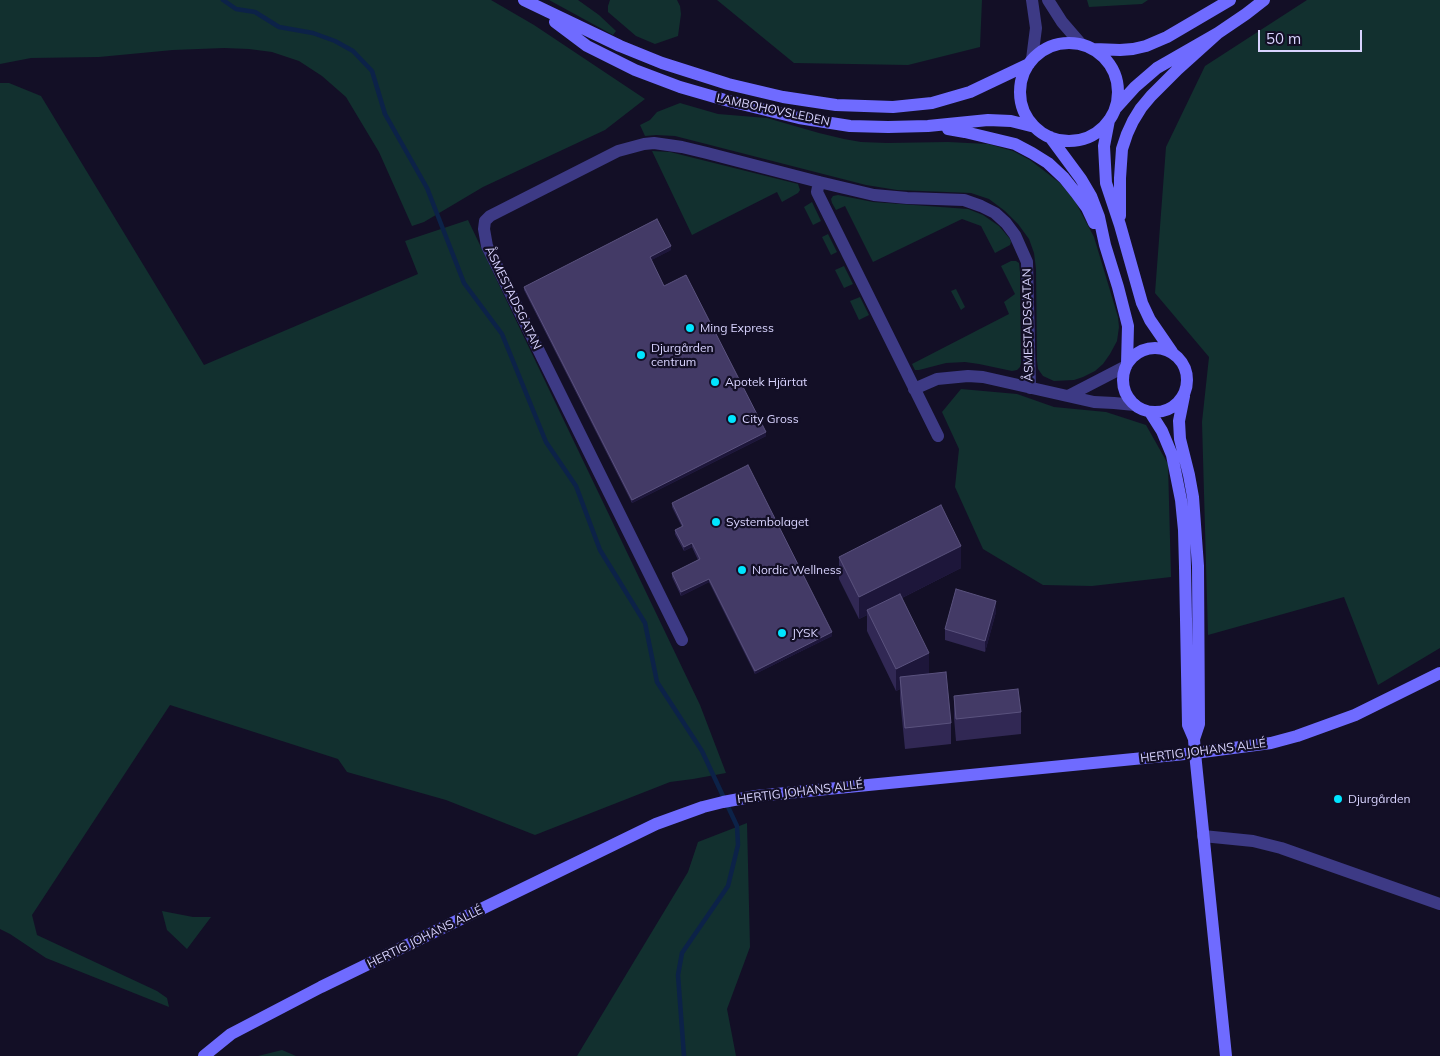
<!DOCTYPE html>
<html>
<head>
<meta charset="utf-8">
<style>
	body { margin:0 }
	#map { position:relative; width:1440px; height:1056px; overflow:hidden; background:#130f26; font-family:Mulish,sans-serif }
	canvas { display:block }
	.scale { position:absolute; left:1258px; top:30px; width:104px; height:22px; box-sizing:border-box; border:2px solid #d9d4ff; border-top:0; padding-left:6px; font-size:15px; line-height:18px; white-space:nowrap; color:#d9d4ff; -webkit-text-stroke:4px #130f26; paint-order:stroke }
</style>
</head>
<body>
<div id="map">
<canvas width="1440" height="1056"></canvas>
<div class="scale">50 m</div>
</div>
<script>
const c = document.querySelector('canvas').getContext('2d');
c.lineJoin = 'round';
function fillPath(path, color) {
  c.fillStyle = color;
  c.fill(path, 'evenodd');
}
function shape(rows) {
  const path = new Path2D();
  for (const r of rows) {
    if (r.length === 3) {
      path.moveTo(r[0] + r[2], r[1]);
      path.arc(r[0], r[1], r[2], 0, 2 * Math.PI);
      continue;
    }
    path.moveTo(r[0], r[1]);
    for (let i = 2; i < r.length; i += 2) path.lineTo(r[i], r[i + 1]);
  }
  return path;
}
function stroke(path, color, width, dash) {
  c.strokeStyle = color;
  c.lineWidth = width;
  c.lineCap = dash ? 'butt' : 'round';
  c.setLineDash(dash || []);
  c.stroke(path);
}
function drawText(font, color, halo, rows, align = 'center') {
  c.font = font + ' Mulish,sans-serif';
  c.lineWidth = 4.5;
  c.setLineDash([]);
  c.textBaseline = 'middle';
  c.strokeStyle = halo;
  c.fillStyle = color;
  for (const [text, x, y, turn = 0] of rows) {
    c.save();
    c.translate(x, y);
    c.rotate((+turn || 0) * Math.PI / 180);
    c.textAlign = isNaN(turn) ? turn : align;
    if (halo) c.strokeText(text, 0, 0);
    c.fillText(text, 0, 0);
    c.restore();
  }
}
fillPath(shape([
	[0,0,491,0,534,25,645,99,605,130,483,187,424,222,412,226,379,152,346,97,322,76,299,61,272,52,249,49,224,48,173,50,99,57,31,58,0,64],
	[549,0,578,0,599,15,616,31,613,35],
	[610,0,677,0,680,6,681,14,678,36,655,44,636,36,608,12,608,6],
	[717,0,982,0,980,47,908,65,794,63],
	[1087,0,1148,0,1142,4,1089,7],
	[1307,0,1440,0,1440,648,1378,685,1344,597,1208,635,1202,422,1209,357,1155,293,1166,147,1205,66],
	[0,83,9,83,41,96,204,365,418,274,405,241,468,220,700,705,726,773,693,779,670,782,535,835,446,800,347,772,338,759,170,705,32,915,37,935,157,991,167,998,169,1007,46,958,10,934,0,929],
	[680,103,718,114,767,118,819,133,844,139,861,142,887,143,948,142,988,144,1013,151,1030,160,1060,183,1075,201,1094,237,1118,317,1119,327,1117,341,1110,354,1103,364,1095,371,1083,377,1074,380,1054,381,1043,376,1038,369,1037,361,1036,269,1034,253,1029,239,1018,224,1005,211,989,199,971,193,897,190,866,185,675,136,656,135,645,136,640,125,650,120,657,112],
	[652,151,670,152,798,184,800,190,798,193,782,202,777,192,692,235],
	[838,195,873,202,968,209,983,215,999,226,1010,239,1011,242,1010,245,995,253,981,226,962,219,873,262,845,206,836,210,832,203,831,199,833,196],
	[812,202,821,221,813,225,804,207],
	[828,234,837,252,831,255,822,237],
	[1011,261,1016,261,1019,263,1020,272,1021,363,1020,367,1017,370,1012,371,979,364,965,362,946,363,919,370,915,370,912,364,1009,314,1004,302,1015,294,1001,266],
	[844,266,853,284,844,288,835,270],
	[956,289,965,307,961,310,951,291],
	[860,297,869,315,859,320,850,301],
	[961,389,1017,394,1054,407,1106,412,1146,425,1168,464,1171,577,1092,586,1043,585,983,549,955,487,959,449,942,412],
	[747,823,750,947,727,1009,736,1056,577,1056,688,872,698,842],
	[162,911,193,917,211,917,187,949,167,930],
	[282,1050,296,1056,258,1056]
]), '#12302f');
stroke(shape([
	[223,0,236,9,255,12,279,27,313,33,335,41,353,51,372,71,385,114,427,188,464,283,502,334,546,442,576,486,600,550,645,623,657,682,702,751,737,826,738,845,728,886,682,953,678,975,684,1056]
]), '#0c2248', 4.5);
stroke(shape([
	[1032,0,1036,28,1032,59],
	[1048,0,1062,22,1081,44],
	[819,182,817,192,938,436],
	[914,389,937,379,968,376,983,377,1094,402,1114,403,1135,405],
	[1068,396,1126,366],
	[682,640,487,246,484,229,485,221,490,216,618,151,644,144,654,143,682,147,707,153,819,182,874,195,907,198,964,200,981,206,995,213,1006,223,1015,235,1027,262,1030,388],
	[1203,836,1253,841,1281,848,1440,904]
]), '#3d3a85', 12);
stroke(shape([
	[524,0,620,46,662,63,728,84,783,97,836,105,893,107,932,103,970,92,1029,64],
	[555,22,587,46,635,70,680,87,725,100,799,118,850,126,888,127,928,126,988,120,1011,121,1035,127],
	[1069,92,49],
	[1094,49,1120,50,1133,49,1146,46,1167,37,1230,0],
	[1116,108,1135,87,1157,68,1218,33,1246,14,1264,0],
	[1109,120,1104,146,1106,183,1120,225,1142,303,1150,320,1172,352],
	[948,129,965,132,1015,144,1032,153,1048,163,1064,178,1076,193,1087,208,1094,223],
	[1050,137,1081,179,1091,196,1099,217,1105,245,1118,287,1128,326,1127,364],
	[1120,216,1120,178,1122,149,1127,134,1133,121,1141,108,1151,96,1178,69,1218,33],
	[1155,380,32],
	[1184,396,1179,421,1180,439,1189,475,1193,497,1198,566,1199,724,1194,739,1195,753,1226,1056],
	[1150,412,1162,431,1172,455,1181,500,1184,530,1185,567,1188,725,1194,739],
	[204,1056,231,1034,321,987,656,824,703,807,723,802,756,796,1195,753,1271,743,1297,736,1355,715,1440,673]
]), '#6f6bff', 12);
fillPath(shape([
	[671,250,651,260,664,286,766,436,632,503,524,290,524,287],
	[672,503,832,636,755,674,709,582,681,596,672,577,672,573,698,560,692,547,684,551,675,534,675,530,682,527,672,507],
	[839,557,961,568,902,598,929,674,951,723,951,744,905,749,900,699,900,689,896,691,867,631,867,615,859,619,839,579],
	[996,612,985,652,945,640,945,629],
	[954,696,1021,712,1021,734,956,741,954,718]
]), '#312854');
fillPath(shape([
	[671,246,671,250,650,261,650,257],
	[766,432,766,436,632,503,632,500],
	[692,543,692,547,684,551,684,547],
	[961,546,961,568,870,614,867,610,867,615,859,619,859,597],
	[709,579,709,582,681,596,681,592],
	[996,601,996,612,985,652,985,641],
	[832,632,832,636,755,674,755,671],
	[929,653,929,675,900,677,900,689,896,691,896,669]
]), '#1d163a');
const building = shape([
	[657,219,671,246,650,257,664,286,686,275,766,432,632,500,524,287,657,219],
	[748,465,832,632,755,671,709,579,681,592,672,573,700,559,692,543,684,547,675,530,683,526,672,503,748,465],
	[941,505,961,546,859,597,839,557,941,505],
	[956,589,996,601,985,641,945,629,956,589],
	[900,594,929,653,896,669,867,610,900,594],
	[946,672,951,723,905,728,900,677,946,672],
	[1018,689,1021,712,956,719,954,696,1018,689]
]);
fillPath(building, '#433a66');
stroke(building, '#5a527e', 1);
for (const [x, y, r, color] of [
	[690,328,5,"#00e5ff"],
	[641,355,5,"#00e5ff"],
	[715,382,5,"#00e5ff"],
	[732,419,5,"#00e5ff"],
	[716,522,5,"#00e5ff"],
	[742,570,5,"#00e5ff"],
	[782,633,5,"#00e5ff"],
	[1338,799,5,"#00e5ff"]
]) {
  const dot = new Path2D();
  dot.arc(x, y, r, 0, 2 * Math.PI);
  c.fillStyle = color;
  c.fill(dot);
  stroke(dot, '#130f26', 2);
}
drawText('12px', '#d9d4ff', '#130f26', [
	["LAMBOHOVSLEDEN",773,110,12],
	["ÅSMESTADSGATAN",513,298,64],
	["ÅSMESTADSGATAN",1028,325,-91],
	["HERTIG JOHANS ALLÉ",1203,751,-7],
	["HERTIG JOHANS ALLÉ",800,792,-7],
	["HERTIG JOHANS ALLÉ",425,937,-26]
]);
drawText('12px', '#d9d4ff', '#130f26', [
	["Ming Express",700,328],
	["Djurgården",651,348],
	["centrum",651,362],
	["Apotek Hjärtat",725,382],
	["City Gross",742,419],
	["Systembolaget",726,522],
	["Nordic Wellness",752,570],
	["JYSK",792,633],
	["Djurgården",1348,799]
], 'left');
</script>
</body>
</html>
